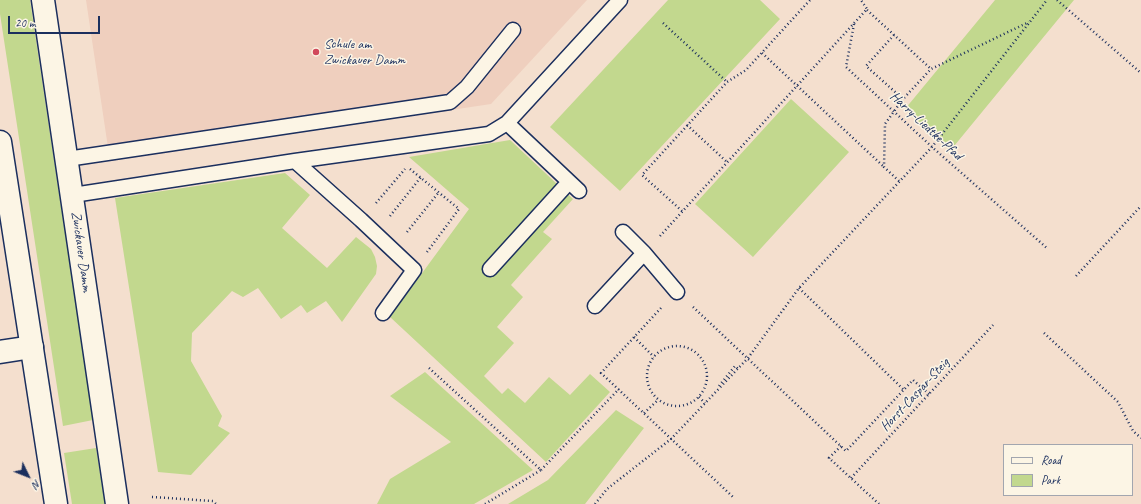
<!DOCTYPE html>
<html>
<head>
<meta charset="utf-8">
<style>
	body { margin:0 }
	#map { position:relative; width:1141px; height:504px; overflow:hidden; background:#f4dfce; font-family:Caveat,sans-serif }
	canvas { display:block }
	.legend { position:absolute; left:1003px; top:444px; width:130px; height:52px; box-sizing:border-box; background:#fcf5e5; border:1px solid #a2a6af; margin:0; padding:5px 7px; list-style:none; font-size:12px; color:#1b2f5e }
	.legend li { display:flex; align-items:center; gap:8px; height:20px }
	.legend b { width:20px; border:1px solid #a2a6af }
	.north { position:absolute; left:8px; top:456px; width:40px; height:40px; -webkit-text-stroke:3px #fcf5e5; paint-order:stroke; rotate:133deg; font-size:11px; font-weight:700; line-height:16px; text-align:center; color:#1b2f5e }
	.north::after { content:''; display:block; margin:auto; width:14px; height:18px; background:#1b2f5e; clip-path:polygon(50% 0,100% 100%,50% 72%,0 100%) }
	.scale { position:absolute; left:8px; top:16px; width:92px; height:18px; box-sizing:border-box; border:2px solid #1b2f5e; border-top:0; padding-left:5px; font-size:12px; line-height:14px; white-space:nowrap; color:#1b2f5e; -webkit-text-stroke:3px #fcf5e5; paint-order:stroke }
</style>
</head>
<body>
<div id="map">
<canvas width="1141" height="504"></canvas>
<ul class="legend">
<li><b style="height:5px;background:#fcf5e5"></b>Road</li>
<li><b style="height:11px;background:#c2d88e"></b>Park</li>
</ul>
<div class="north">N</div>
<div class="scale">20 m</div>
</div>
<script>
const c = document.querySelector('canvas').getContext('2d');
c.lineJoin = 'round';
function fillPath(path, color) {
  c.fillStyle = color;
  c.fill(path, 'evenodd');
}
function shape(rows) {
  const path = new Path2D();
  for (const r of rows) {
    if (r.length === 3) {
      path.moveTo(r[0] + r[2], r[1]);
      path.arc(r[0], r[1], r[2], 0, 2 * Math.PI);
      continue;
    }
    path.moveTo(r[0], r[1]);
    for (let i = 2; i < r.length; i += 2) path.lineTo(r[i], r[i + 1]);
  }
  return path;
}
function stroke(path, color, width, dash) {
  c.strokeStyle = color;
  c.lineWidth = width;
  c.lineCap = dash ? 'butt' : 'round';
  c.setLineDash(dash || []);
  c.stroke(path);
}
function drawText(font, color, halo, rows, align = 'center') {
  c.font = font + ' Caveat,sans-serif';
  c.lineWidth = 3;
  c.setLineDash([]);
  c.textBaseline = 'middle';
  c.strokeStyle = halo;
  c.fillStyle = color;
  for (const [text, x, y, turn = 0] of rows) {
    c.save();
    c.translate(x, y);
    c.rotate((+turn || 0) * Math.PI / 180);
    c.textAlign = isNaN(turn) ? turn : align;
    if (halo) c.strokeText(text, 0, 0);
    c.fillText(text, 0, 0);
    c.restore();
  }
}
fillPath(shape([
	[86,0,587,0,491,104,110,161]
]), '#efcfbe');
fillPath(shape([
	[0,0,30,0,93,420,63,426,0,14],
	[668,0,760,0,780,19,620,191,550,127],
	[995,0,1074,0,950,151,905,109],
	[791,99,849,152,753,257,695,204],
	[510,140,573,199,543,232,552,239,511,285,523,297,497,327,514,343,484,376,502,394,508,388,525,403,549,377,570,395,590,374,610,392,546,462,390,317,469,209,409,157],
	[285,173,310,195,282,228,327,268,356,237,371,249,375,257,377,266,376,274,342,322,326,301,307,313,301,305,281,319,258,288,243,297,232,291,192,333,191,361,222,416,218,426,230,433,191,475,158,472,115,198],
	[425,372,533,470,474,504,377,504,390,479,451,442,390,396],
	[616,410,644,428,585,504,508,504,548,480],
	[96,448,105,504,72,504,64,453]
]), '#c2d88e');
const service = shape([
	[507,123,579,191],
	[67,159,450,102,467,87,513,30],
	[295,161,361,220,414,270,383,313],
	[73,195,295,161,489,134,507,123,620,0],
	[623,232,644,253,677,292],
	[490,269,569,182],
	[595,306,644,253]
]);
const minor = shape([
	[0,352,32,347]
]);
const tertiary = shape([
	[43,0,117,504],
	[0,142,56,504]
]);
stroke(service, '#1b2f5e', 17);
stroke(minor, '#1b2f5e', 25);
stroke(tertiary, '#1b2f5e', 25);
stroke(shape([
	[1057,0,1141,73],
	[867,10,931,69],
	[663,23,727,82],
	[854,24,846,67,932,147,1048,249],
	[894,35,866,66,903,99],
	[762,53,883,166],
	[687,125,727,162],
	[410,169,459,209,427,252],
	[899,181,884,167,885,124,903,99,931,69,1029,22],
	[376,203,405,169],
	[682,211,642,175,727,82,746,70,810,0],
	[390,216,421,177],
	[407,232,439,192],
	[660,236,867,9,861,0],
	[1076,276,1141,206],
	[799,288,904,390],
	[693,307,846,451,913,380,929,394],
	[661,308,601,373,733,497],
	[1044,333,1118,402,1133,431,1141,438],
	[634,337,654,357],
	[677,376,30],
	[429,368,541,470,485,504],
	[719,386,735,366,738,369],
	[699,397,705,403],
	[644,413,658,400],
	[841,446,829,458,879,504],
	[541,470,619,389],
	[851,478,993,325],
	[152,497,213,501,216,504],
	[595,504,607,489,671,439,748,358,799,288,932,147,1047,0]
]), '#1b2f5e', 2.5, [1, 3]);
stroke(service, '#fcf5e5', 14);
stroke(minor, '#fcf5e5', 22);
stroke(tertiary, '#fcf5e5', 22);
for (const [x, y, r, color] of [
	[316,52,4,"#d1495b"]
]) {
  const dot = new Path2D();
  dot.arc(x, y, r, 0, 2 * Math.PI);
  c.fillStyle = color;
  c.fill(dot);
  stroke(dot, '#fcf5e5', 1.5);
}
drawText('14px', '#1b2f5e', '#fcf5e5', [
	["Schule am",324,44],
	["Zwickauer Damm",324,60]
], 'left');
drawText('14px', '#1b2f5e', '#fcf5e5', [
	["Harry-Liedtke-Pfad",926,126,43],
	["Zwickauer Damm",81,252,82],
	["Horst-Caspar-Steig",915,395,-47]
]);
</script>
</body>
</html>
